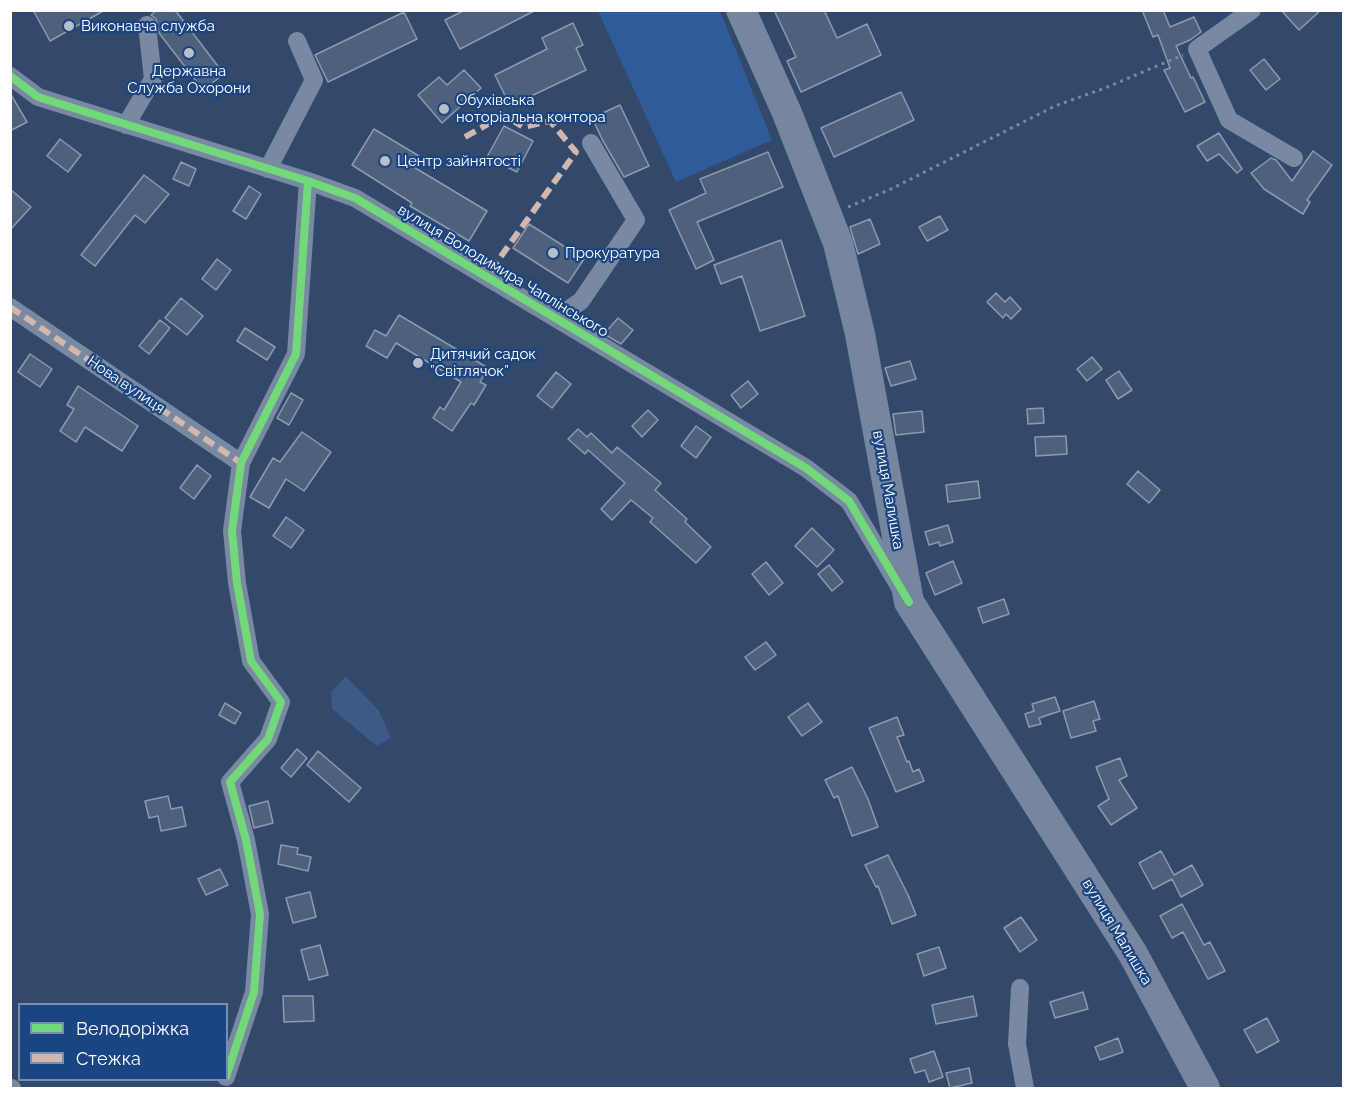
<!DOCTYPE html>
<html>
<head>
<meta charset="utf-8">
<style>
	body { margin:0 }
	#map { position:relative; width:1354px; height:1099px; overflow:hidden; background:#32496b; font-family:Raleway,sans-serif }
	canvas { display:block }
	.frame { position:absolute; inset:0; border:12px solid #fff; pointer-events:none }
	.legend { position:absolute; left:18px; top:1003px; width:210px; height:78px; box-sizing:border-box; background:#1b4582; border:2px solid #768fb4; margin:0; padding:8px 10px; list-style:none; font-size:18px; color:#fff }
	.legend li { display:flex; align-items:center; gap:12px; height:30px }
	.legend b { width:30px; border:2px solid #768fb4 }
</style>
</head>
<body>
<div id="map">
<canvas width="1354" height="1099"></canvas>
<div class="frame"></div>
<ul class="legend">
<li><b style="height:8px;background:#71d979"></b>Велодоріжка</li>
<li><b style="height:8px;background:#d1b7ad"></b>Стежка</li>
</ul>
</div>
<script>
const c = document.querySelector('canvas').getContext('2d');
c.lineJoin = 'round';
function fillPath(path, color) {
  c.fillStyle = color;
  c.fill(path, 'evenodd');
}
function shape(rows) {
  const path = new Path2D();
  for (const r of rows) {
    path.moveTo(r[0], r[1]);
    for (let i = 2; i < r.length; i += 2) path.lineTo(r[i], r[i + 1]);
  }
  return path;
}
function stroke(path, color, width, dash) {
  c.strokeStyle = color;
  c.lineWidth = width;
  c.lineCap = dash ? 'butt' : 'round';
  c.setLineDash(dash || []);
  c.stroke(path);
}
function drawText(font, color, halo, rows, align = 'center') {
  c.font = font + ' Raleway,sans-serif';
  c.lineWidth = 4.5;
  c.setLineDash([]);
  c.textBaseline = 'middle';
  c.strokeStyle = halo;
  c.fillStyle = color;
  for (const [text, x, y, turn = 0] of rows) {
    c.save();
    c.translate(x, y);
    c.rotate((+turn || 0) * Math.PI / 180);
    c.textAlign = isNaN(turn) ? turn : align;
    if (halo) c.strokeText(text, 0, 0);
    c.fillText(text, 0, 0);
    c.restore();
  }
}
fillPath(shape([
	[598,11,720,11,772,140,676,182]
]), '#2f5b9a');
fillPath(shape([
	[346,676,379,711,391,738,377,746,332,709,331,692]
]), '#3c5a86');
const building = shape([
	[33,10,105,10,50,41,33,10],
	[157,10,175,10,224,74,203,90,159,33,156,19,151,15,157,10],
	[465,10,536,10,460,49,445,20,465,10],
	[774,10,824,10,837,38,867,24,881,55,801,92,787,61,796,57,774,10],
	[1142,10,1163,10,1170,27,1194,17,1201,32,1190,40,1176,46,1191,78,1193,77,1205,102,1185,112,1164,70,1170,68,1158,35,1153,37,1142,10],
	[1281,10,1321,10,1299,30,1281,10],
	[404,12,417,39,328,82,315,55,404,12],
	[573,23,583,45,576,48,586,70,510,106,495,75,547,49,542,38,573,23],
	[1264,59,1280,79,1266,90,1250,70,1264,59],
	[464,70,481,88,442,123,418,95,439,77,447,85,464,70],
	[901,92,914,120,834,157,821,128,901,92],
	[10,93,27,122,10,131,10,93],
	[620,105,649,166,624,177,603,141,592,118,620,105],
	[504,126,533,141,517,172,487,157,504,126],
	[374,129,419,156,412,166,487,211,469,241,410,206,412,203,352,165,374,129],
	[1219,133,1242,169,1237,173,1219,154,1207,161,1197,146,1219,133],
	[60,139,81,155,68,172,47,156,60,139],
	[1313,151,1332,165,1307,200,1310,202,1303,214,1264,189,1251,173,1271,158,1276,160,1292,181,1313,151],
	[768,152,783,187,697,222,714,260,696,269,669,210,706,193,700,179,768,152],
	[181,162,196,169,189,186,173,179,181,162],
	[144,175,169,194,145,223,135,215,95,266,81,255,144,175],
	[249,186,261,194,246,219,233,211,249,186],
	[10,189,31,207,10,230,10,189],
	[940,216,948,230,927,241,919,227,940,216],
	[870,219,880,244,858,254,850,227,870,219],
	[529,224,584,259,568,283,513,248,529,224],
	[781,240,805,316,760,331,742,276,721,284,714,265,781,240],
	[217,259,231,270,216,290,202,279,217,259],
	[996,293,1005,302,1010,297,1021,309,1011,319,1006,314,1003,318,987,302,996,293],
	[181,298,203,316,187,335,165,318,181,298],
	[399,315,488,368,480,382,486,385,474,405,471,403,452,431,433,418,440,407,444,410,461,382,396,343,387,358,366,346,375,330,386,336,399,315],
	[618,318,633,330,621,344,604,334,618,318],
	[160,320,170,328,149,354,139,346,160,320],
	[245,328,275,347,267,360,237,341,245,328],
	[30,354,52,369,40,387,18,372,30,354],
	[1092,357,1102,369,1087,381,1077,369,1092,357],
	[910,361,916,379,891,386,885,368,910,361],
	[1119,371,1132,390,1118,399,1106,380,1119,371],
	[556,372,571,384,552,408,537,396,556,372],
	[748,381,758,394,741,408,731,395,748,381],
	[78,386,138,426,122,451,85,427,76,442,60,431,74,409,67,405,78,386],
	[291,393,303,400,289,425,277,418,291,393],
	[1043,408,1044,423,1028,424,1027,409,1043,408],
	[648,410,658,420,642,437,632,426,648,410],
	[922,411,924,432,896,435,893,414,922,411],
	[696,426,711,437,696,458,681,446,696,426],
	[578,429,587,437,591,433,612,453,617,447,661,483,655,490,687,519,685,522,711,547,696,563,650,522,653,518,631,500,612,520,601,509,625,483,588,450,585,454,568,439,578,429],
	[302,432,331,452,304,491,286,479,269,508,250,497,273,458,280,462,302,432],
	[1066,436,1067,454,1036,456,1035,437,1066,436],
	[197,465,211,476,194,499,180,488,197,465],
	[1138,471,1160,490,1149,503,1127,484,1138,471],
	[978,481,980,498,948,502,946,485,978,481],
	[286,517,304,530,291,548,273,536,286,517],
	[948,525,953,542,940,546,939,542,929,545,925,532,948,525],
	[812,528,834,550,817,567,795,546,812,528],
	[953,561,962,583,935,595,926,573,953,561],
	[766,562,783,583,769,595,752,574,766,562],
	[829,565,843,582,832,591,818,574,829,565],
	[1004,599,1009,614,983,623,978,608,1004,599],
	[766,642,776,655,755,670,745,657,766,642],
	[1055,697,1060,711,1039,718,1041,724,1029,727,1025,714,1034,711,1032,704,1055,697],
	[1094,701,1100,719,1093,721,1096,731,1071,738,1063,711,1094,701],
	[225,703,241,713,235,724,219,715,225,703],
	[808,703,822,722,802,736,788,717,808,703],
	[897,717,904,735,897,737,907,762,909,761,913,772,919,769,924,781,896,792,869,728,897,717],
	[297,749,307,758,291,777,281,768,297,749],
	[318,751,361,788,349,802,307,765,318,751],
	[1120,758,1127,776,1119,780,1137,808,1111,825,1098,806,1109,799,1096,767,1120,758],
	[852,767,868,799,878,827,852,836,838,796,834,798,825,780,852,767],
	[168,796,171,809,182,807,186,826,161,831,158,816,149,818,145,801,168,796],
	[268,801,273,823,254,828,249,806,268,801],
	[281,845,298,848,297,854,311,857,308,871,278,864,281,845],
	[1161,851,1174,875,1192,865,1203,885,1181,897,1172,879,1153,889,1139,863,1161,851],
	[888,855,908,895,916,915,892,924,878,886,876,887,865,865,888,855],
	[220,869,228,885,206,895,198,879,220,869],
	[310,892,316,917,293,923,286,898,310,892],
	[1182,904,1204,945,1210,942,1225,971,1208,979,1183,932,1172,938,1160,916,1182,904],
	[1021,917,1037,940,1020,952,1004,928,1021,917],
	[320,945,328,975,309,980,301,950,320,945],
	[939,947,946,968,924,976,917,954,939,947],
	[1083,992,1088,1009,1055,1018,1050,1002,1083,992],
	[283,996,313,996,314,1021,284,1022,283,996],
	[973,996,977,1016,936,1024,932,1005,973,996],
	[1267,1018,1279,1041,1257,1053,1244,1030,1267,1018],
	[1118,1038,1123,1052,1100,1060,1095,1047,1118,1038],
	[934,1051,943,1077,929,1082,925,1070,915,1073,910,1059,934,1051],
	[969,1068,972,1083,950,1088,946,1073,969,1068]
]);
fillPath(building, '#4e617c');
stroke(building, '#8c9aaf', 1.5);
stroke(shape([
	[848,207,891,189,1055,106,1105,88,1183,55]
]), '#7889a1', 3, [3, 4.5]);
stroke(shape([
	[1252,10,1197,49,1229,120,1294,158],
	[10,76,38,97,308,181,355,198,806,468,849,501,899,586],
	[126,125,153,79,147,25],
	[268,169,314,80,297,41],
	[10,307,241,463],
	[556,318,581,301,636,220,591,143],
	[1020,988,1017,1044,1025,1088],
	[226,1077,254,992,260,914,246,840,230,782,268,739,281,702,251,661,237,583,232,531,241,463,296,354,308,181],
	[10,1088,12,1088]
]), '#7889a1', 18);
stroke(shape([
	[741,10,787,113,838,243,860,334,909,602,1133,954,1205,1088]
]), '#76869e', 30);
stroke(shape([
	[465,137,504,115,523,127,550,121,576,152,486,277],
	[10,307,241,463]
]), '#d1b7ad', 6, [12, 6]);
stroke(shape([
	[10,76,38,97,308,181,355,198,806,468,849,501,909,602],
	[226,1077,254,992,260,914,246,840,230,782,268,739,281,702,251,661,237,583,232,531,241,463,296,354,308,181]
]), '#71d979', 8);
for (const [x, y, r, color] of [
	[69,26,6,"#b7bfcb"],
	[189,53,6,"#b7bfcb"],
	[444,109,6,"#b7bfcb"],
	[385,161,6,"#b7bfcb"],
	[553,253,6,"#b7bfcb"],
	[418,363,6,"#b7bfcb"]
]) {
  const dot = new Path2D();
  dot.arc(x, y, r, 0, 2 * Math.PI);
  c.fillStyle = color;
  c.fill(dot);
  stroke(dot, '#1b4582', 2);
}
drawText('15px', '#fff', '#1b4582', [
	["Виконавча служба",81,26],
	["Державна",189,71,"center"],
	["Служба Охорони",189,88,"center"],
	["Обухівська",456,100],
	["ноторіальна контора",456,117],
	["Центр зайнятості",397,161],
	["Прокуратура",565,253],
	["Дитячий садок",430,354],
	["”Світлячок”",430,371]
], 'left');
drawText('15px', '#fff', '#1b4582', [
	["вулиця Володимира Чаплінського",503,271,31],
	["Нова вулиця",126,385,34],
	["вулиця Малишка",888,490,80],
	["вулиця Малишка",1117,932,59]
]);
</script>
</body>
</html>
